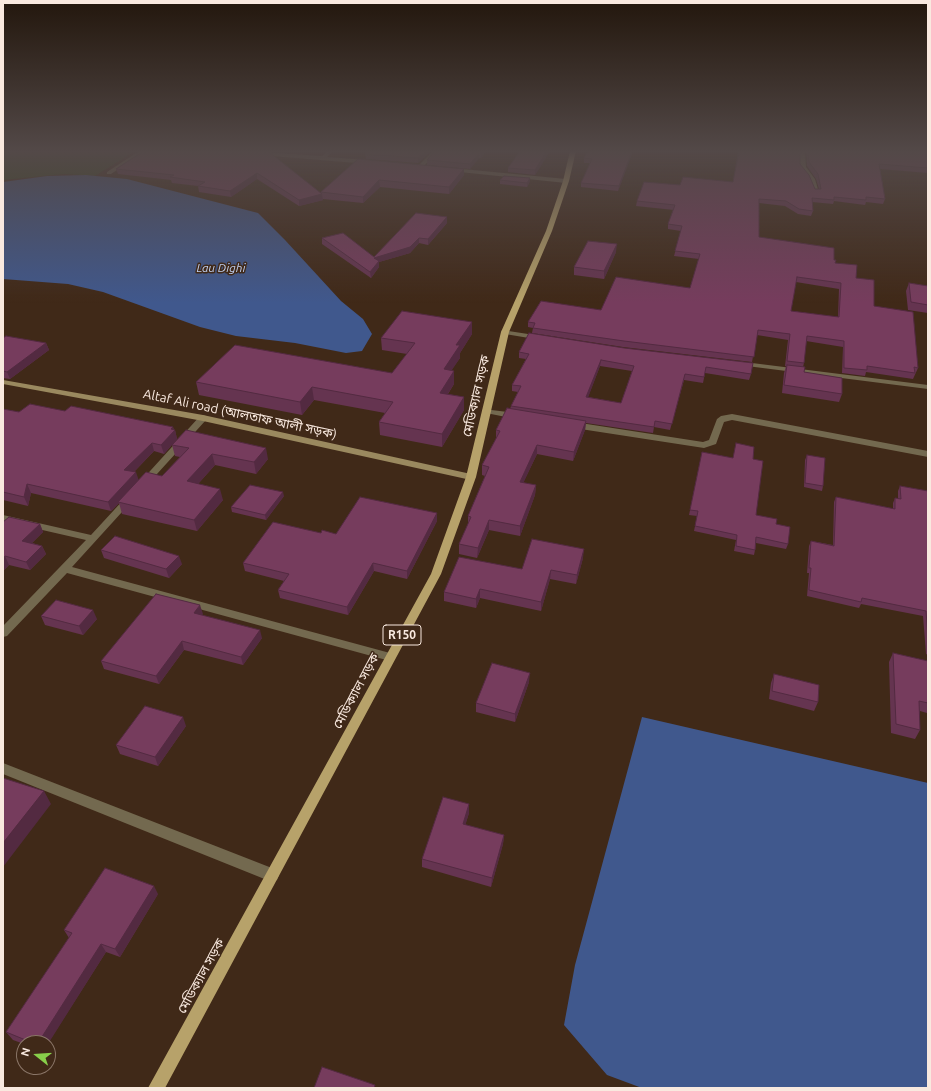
<!DOCTYPE html>
<html>
<head>
<meta charset="utf-8">
<style>
	body { margin:0 }
	#map { position:relative; width:931px; height:1091px; overflow:hidden; background:#402918; font-family:Ubuntu,sans-serif }
	canvas { display:block }
	.frame { position:absolute; inset:0; border:4px solid #f9e9df; pointer-events:none }
	.north { position:absolute; left:16px; top:1035px; width:40px; height:40px; box-sizing:border-box; background:#402918; border:1px solid #8a7668; border-radius:50%; rotate:287deg; font-size:11px; font-weight:700; line-height:16px; text-align:center; color:#f9e9df }
	.north::after { content:''; display:block; margin:auto; width:14px; height:18px; background:#88cf4a; clip-path:polygon(50% 0,100% 100%,50% 72%,0 100%) }
</style>
</head>
<body>
<div id="map">
<canvas width="931" height="1091"></canvas>
<div class="frame"></div>
<div class="north">N</div>
</div>
<script>
const c = document.querySelector('canvas').getContext('2d');
c.lineJoin = 'round';
function fillPath(path, color) {
  c.fillStyle = color;
  c.fill(path, 'evenodd');
}
function shape(rows) {
  const path = new Path2D();
  for (const r of rows) {
    path.moveTo(r[0], r[1]);
    for (let i = 2; i < r.length; i += 2) path.lineTo(r[i], r[i + 1]);
  }
  return path;
}
function stroke(path, color, width, dash) {
  c.strokeStyle = color;
  c.lineWidth = width;
  c.lineCap = dash ? 'butt' : 'round';
  c.setLineDash(dash || []);
  c.stroke(path);
}
function drawText(font, color, halo, rows, align = 'center') {
  c.font = font + ' Ubuntu,"Noto Sans Bengali",sans-serif';
  c.lineWidth = 3;
  c.setLineDash([]);
  c.textBaseline = 'middle';
  c.strokeStyle = halo;
  c.fillStyle = color;
  for (const [text, x, y, turn = 0] of rows) {
    c.save();
    c.translate(x, y);
    c.rotate((+turn || 0) * Math.PI / 180);
    c.textAlign = isNaN(turn) ? turn : align;
    if (halo) c.strokeText(text, 0, 0);
    c.fillText(text, 0, 0);
    c.restore();
  }
}
fillPath(shape([
	[3,151,135,151,95,176,64,174,3,180]
]), '#324519');
fillPath(shape([
	[86,175,127,179,258,213,285,240,341,301,363,319,372,334,362,351,346,353,295,343,236,336,200,327,103,292,68,284,3,279,3,182,47,176],
	[642,717,928,783,928,1088,642,1088,607,1075,564,1025,575,965]
]), '#40588d');
fillPath(shape([
	[139,151,145,151,111,174,107,174,107,172,139,151],
	[231,151,248,151,322,156,328,151,333,151,327,157,369,160,372,162,369,164,234,153,231,151],
	[433,151,438,151,424,166,432,167,432,169,418,168,418,166,433,151],
	[800,151,805,151,806,167,815,179,819,193,815,193,809,179,800,167,800,151],
	[452,168,566,179,569,181,566,183,450,171,450,169,452,168],
	[502,330,541,336,545,338,541,340,505,334,501,332,502,330],
	[736,361,928,385,928,389,739,365,736,365,736,361],
	[483,409,516,413,520,416,516,419,486,413,483,413,482,411,483,409],
	[732,414,928,451,928,457,732,420,724,422,716,444,704,448,574,428,570,425,574,422,703,442,709,440,717,419,721,416,732,414],
	[203,415,206,416,207,418,206,420,147,485,141,485,139,483,141,481,200,416,203,415],
	[129,496,134,499,132,501,72,567,390,653,394,654,396,657,394,660,390,661,67,573,7,636,3,637,3,626,86,540,3,521,3,515,91,535,126,497,129,496],
	[3,763,277,870,279,875,277,880,272,882,3,774,3,763]
]), '#73694f');
fillPath(shape([
	[3,380,203,415,471,474,476,477,471,480,203,421,3,384,3,380]
]), '#9a895f');
fillPath(shape([
	[570,151,576,151,569,181,552,231,509,332,476,477,441,574,165,1088,148,1088,431,574,466,477,501,332,546,231,563,181,570,151]
]), '#b7a26a');
fillPath(shape([
	[143,151,262,151,255,151,321,194,321,192,358,159,464,175,449,194,380,187,363,203,323,199,323,200,299,206,257,179,231,197,199,192,198,186,172,183,171,180,118,174,116,169],
	[368,151,431,151,418,163,366,159,365,154,369,151],
	[435,151,486,151,481,158,479,158,470,169,427,165,427,160],
	[520,151,550,151,535,175,508,172,508,168],
	[633,151,618,191,581,187,581,183,590,163,584,163,584,158],
	[732,151,800,151,800,164,815,189,819,189,816,179,807,166,806,151,928,151,928,173,880,169,885,199,883,204,866,202,865,205,834,201,833,204,812,202,813,211,811,216,798,214,785,206,759,203,759,237,834,260,835,263,856,278,874,306,918,368,913,379,866,372,865,376,842,373,843,347,806,341,804,363,803,367,804,372,842,394,839,402,782,393,784,373,786,366,785,366,788,340,757,335,752,362,623,347,532,333,533,328,528,327,528,322,601,310,690,288,699,259,674,256,681,231,668,229,668,224,674,210,636,206,637,201,680,185,733,182,738,151],
	[796,282,839,289,838,317,791,311],
	[530,178,530,181,527,187,500,184,500,180],
	[447,223,428,245,419,243,410,253,379,262,379,267,371,278,322,244,322,238,374,257],
	[616,252,604,279,574,275,574,267],
	[909,283,928,286,928,313,908,310,906,291],
	[472,322,472,334,460,353,460,358,451,370,454,384,448,394,464,397,464,410,442,447,380,435,379,422,385,413,314,400,302,415,199,395,196,382,392,373,407,354,382,350,381,338],
	[529,333,751,374,749,380,705,373,703,383,684,380,670,430,654,427,653,433,586,423,585,430,573,461,537,454,523,483,536,485,535,495,520,536,489,530,477,558,459,554,459,544,468,525,468,516,485,476,482,475,482,465,496,439,496,430,510,409,511,406,518,392,512,391,512,385,526,359,519,358,519,352],
	[600,366,632,371,621,403,588,397],
	[3,338,46,343,49,350,10,379,3,378],
	[3,409,19,412,65,411,173,427,174,430,175,430,177,439,164,454,154,451,134,472,138,481,162,476,180,457,175,456,172,445,268,459,256,474,215,465,198,484,223,500,197,531,122,514,119,503,111,511,31,493,28,506,3,500],
	[702,452,733,458,753,459,756,515,776,524,788,544,786,549,756,543,755,550,754,555,734,551,736,540,694,531,697,516,689,515],
	[807,455,823,486,822,491,804,487,805,460],
	[900,486,928,491,928,655,926,654,923,616,861,604,859,608,807,596,809,573,807,573,809,546,811,541,833,545,834,502,836,497,893,509,893,503,895,498,898,499,898,491],
	[284,496,266,520,232,512,231,507],
	[437,521,407,579,374,571,348,615,280,598,278,590,284,581,245,571,243,563,321,533,336,534],
	[3,522,40,524,43,532,32,543,42,546,46,554,30,570,9,565,3,571],
	[101,550,182,564,169,578,104,558],
	[583,558,576,584,550,579,541,611,480,598,476,608,444,601,444,592,522,569],
	[203,614,202,615,262,638,243,665,184,650,159,684,104,669,101,661],
	[41,616,97,619,83,635,45,625],
	[893,653,928,661,928,710,927,713,920,711,920,730,915,739,891,733,889,662],
	[774,674,818,702,814,711,769,699,771,683],
	[529,682,515,722,476,712,476,703],
	[186,726,158,766,120,754,116,745],
	[469,804,469,813,465,825,504,835,503,844,491,887,422,867,422,859],
	[158,894,120,957,106,952,48,1043,24,1043,24,1044,13,1040,6,1032,69,938,64,930]
]), '#653450');
fillPath(shape([
	[426,151,431,151,418,163,418,158],
	[483,151,486,151,481,158,481,153],
	[547,151,550,151,535,175,535,170],
	[632,151,633,151,618,191,619,186],
	[479,153,479,158,470,169,470,164],
	[464,169,464,175,449,194,449,187],
	[257,173,257,179,231,197,230,191],
	[530,178,530,181,527,187,527,183],
	[379,180,380,187,363,203,363,197],
	[322,194,323,200,299,206,299,200],
	[447,217,447,223,428,245,428,239],
	[419,238,419,243,410,253,379,262,379,267,371,278,370,272,374,258],
	[617,244,616,252,604,279,604,271],
	[472,322,472,334,460,353,460,358,444,382,444,369,456,345],
	[46,343,49,350,10,379,7,372],
	[601,360,600,366,586,403,586,397],
	[454,371,454,384,440,406,440,393],
	[312,387,314,400,302,415,300,402],
	[464,397,464,410,442,447,442,434],
	[586,421,585,430,573,461,574,452],
	[173,427,174,431,175,430,177,439,164,454,161,445,171,429],
	[152,443,154,451,127,479,124,470],
	[537,445,537,454,519,492,520,482],
	[266,448,268,459,256,474,254,462],
	[212,454,215,465,190,493,187,481],
	[136,472,139,481,118,502,119,503,111,511,108,502],
	[27,484,31,493,28,506,24,497],
	[536,485,535,495,520,536,520,526],
	[220,489,223,500,197,531,194,520],
	[283,492,284,496,266,520,265,515],
	[437,513,437,521,407,579,407,571],
	[489,520,489,530,477,558,478,548],
	[40,524,43,532,26,549,22,541],
	[42,546,46,554,30,570,26,562],
	[584,549,583,558,576,584,577,575],
	[5,556,9,565,3,571,3,559],
	[179,556,182,564,169,578,166,569],
	[373,563,374,571,348,615,347,607],
	[551,570,550,579,541,611,541,602],
	[480,589,480,598,476,608,476,599],
	[200,605,203,614,197,621,194,613],
	[93,610,97,619,83,635,79,626],
	[260,630,262,638,243,665,241,657],
	[182,641,184,650,159,684,156,676],
	[530,673,529,682,515,722,515,714],
	[183,717,186,726,158,766,155,757],
	[44,791,51,804,3,867,3,843],
	[469,804,469,813,463,833,463,824],
	[504,835,503,844,491,887,492,878],
	[154,886,158,894,120,957,115,949],
	[101,944,106,952,48,1044,48,1043,38,1043]
]), '#532a41');
const building = shape([
	[144,151,253,151,269,152,322,194,299,200,257,173,230,191,198,186,205,182,170,177,174,175,116,169,144,151],
	[369,151,426,151,418,158,365,154,369,151],
	[435,151,483,151,481,153,479,153,470,164,427,160,435,151],
	[520,151,547,151,535,170,508,168,520,151],
	[588,151,632,151,619,186,581,183,592,159,584,158,588,151],
	[739,151,800,151,800,164,809,175,815,189,821,189,818,174,809,162,808,151,928,151,928,168,879,164,885,199,866,197,866,200,834,197,834,200,812,198,813,211,799,209,786,201,759,199,759,237,834,248,834,260,836,260,835,263,857,265,856,278,874,280,874,306,913,312,918,368,914,367,915,373,867,366,867,370,844,368,844,341,807,336,804,363,787,361,790,334,758,330,754,357,624,341,533,328,535,323,528,322,541,301,601,310,616,277,690,288,700,254,675,251,682,226,668,224,675,205,637,201,644,182,680,185,683,177,733,182,739,151],
	[797,277,841,283,839,317,791,311,797,277],
	[358,159,464,169,449,187,379,180,363,197,321,192,358,159],
	[504,176,530,178,527,183,500,180,504,176],
	[416,213,447,217,428,239,419,238,410,247,374,258,379,261,370,272,322,238,343,233,374,257,416,213],
	[588,241,617,244,604,271,574,267,588,241],
	[909,283,928,286,928,305,911,302,909,283],
	[402,311,472,322,456,345,460,345,444,369,454,371,440,393,464,397,442,434,379,422,393,402,312,387,300,402,196,382,235,345,392,373,415,343,381,338,402,311],
	[529,333,624,348,753,363,751,374,706,367,704,377,685,374,672,424,655,421,654,427,511,406,521,386,512,385,529,354,519,352,529,333],
	[601,360,634,366,621,403,586,397,601,360],
	[6,336,46,343,7,372,3,371,3,338,6,336],
	[787,365,805,367,804,372,842,378,842,394,784,385,787,365],
	[30,404,65,411,71,406,173,427,171,429,175,430,161,445,152,443,124,470,136,472,108,502,27,484,24,497,3,492,3,409,19,412,30,404],
	[507,408,586,421,574,452,537,445,520,482,536,485,520,526,489,520,478,548,459,544,471,517,468,516,489,467,482,465,500,431,496,430,507,408],
	[186,430,266,448,254,462,212,454,187,481,220,489,194,520,118,502,146,472,162,476,189,448,172,445,186,430],
	[736,443,754,447,753,459,763,461,756,515,777,519,776,524,790,527,788,544,756,537,755,550,736,546,737,535,695,526,698,511,690,510,702,452,733,458,736,443],
	[807,455,825,458,823,486,805,483,807,455],
	[250,485,283,492,265,515,231,507,250,485],
	[900,486,928,491,928,638,926,611,862,598,861,602,809,590,811,568,809,568,811,541,834,546,836,497,895,509,895,498,901,499,900,486],
	[360,497,437,513,407,571,373,563,347,607,278,590,289,574,243,563,273,522,321,533,322,530,336,534,360,497],
	[9,517,40,524,22,541,42,546,26,562,5,556,3,559,3,522,9,517],
	[115,536,179,556,166,569,101,550,115,536],
	[532,539,584,549,577,575,551,570,541,602,480,589,476,599,444,592,459,557,522,569,532,539],
	[156,594,200,605,194,613,260,630,241,657,182,641,156,676,101,661,156,594],
	[56,600,93,610,79,626,41,616,56,600],
	[893,653,928,661,928,703,919,701,920,730,896,724,893,653],
	[492,663,530,673,515,714,476,703,492,663],
	[774,674,819,685,818,702,772,691,774,674],
	[145,706,183,717,155,757,116,745,145,706],
	[3,778,44,791,3,843,3,778],
	[443,797,469,804,463,824,504,835,492,878,422,859,443,797],
	[105,868,154,886,115,949,101,944,38,1043,33,1043,6,1032,72,933,64,930,105,868],
	[322,1067,375,1085,374,1088,314,1088,322,1067]
]);
fillPath(building, '#763c5d');
stroke(building, '#532a41', 1);
const sky = c.createLinearGradient(0, 0, 0, 303);
sky.addColorStop(0, '#23170d');
sky.addColorStop(0.5, '#534948');
sky.addColorStop(1, '#53494800');
c.fillStyle = sky;
c.fillRect(0, 0, 931, 303);
drawText('italic 12px', '#c0d0f0', '#402918', [
	["Lau Dighi",221,268]
]);
for (const [x, y, w] of [
	[402,635,38]
]) {
  const box = new Path2D();
  box.roundRect(x - w / 2, y - 10, w, 20, 3);
  c.fillStyle = '#402918';
  c.fill(box);
  stroke(box, '#f9e9df', 1);
}
drawText('bold 12px', '#f9e9df', null, [
	["R150",402,635]
]);
drawText('13px', '#f9e9df', '#402918', [
	["মেডিক্যাল সড়ক",476,396,-77],
	["Altaf Ali road (আলতাফ আলী সড়ক)",240,414,12],
	["মেডিক্যাল সড়ক",356,691,-62],
	["মেডিক্যাল সড়ক",201,976,-61]
]);
</script>
</body>
</html>
